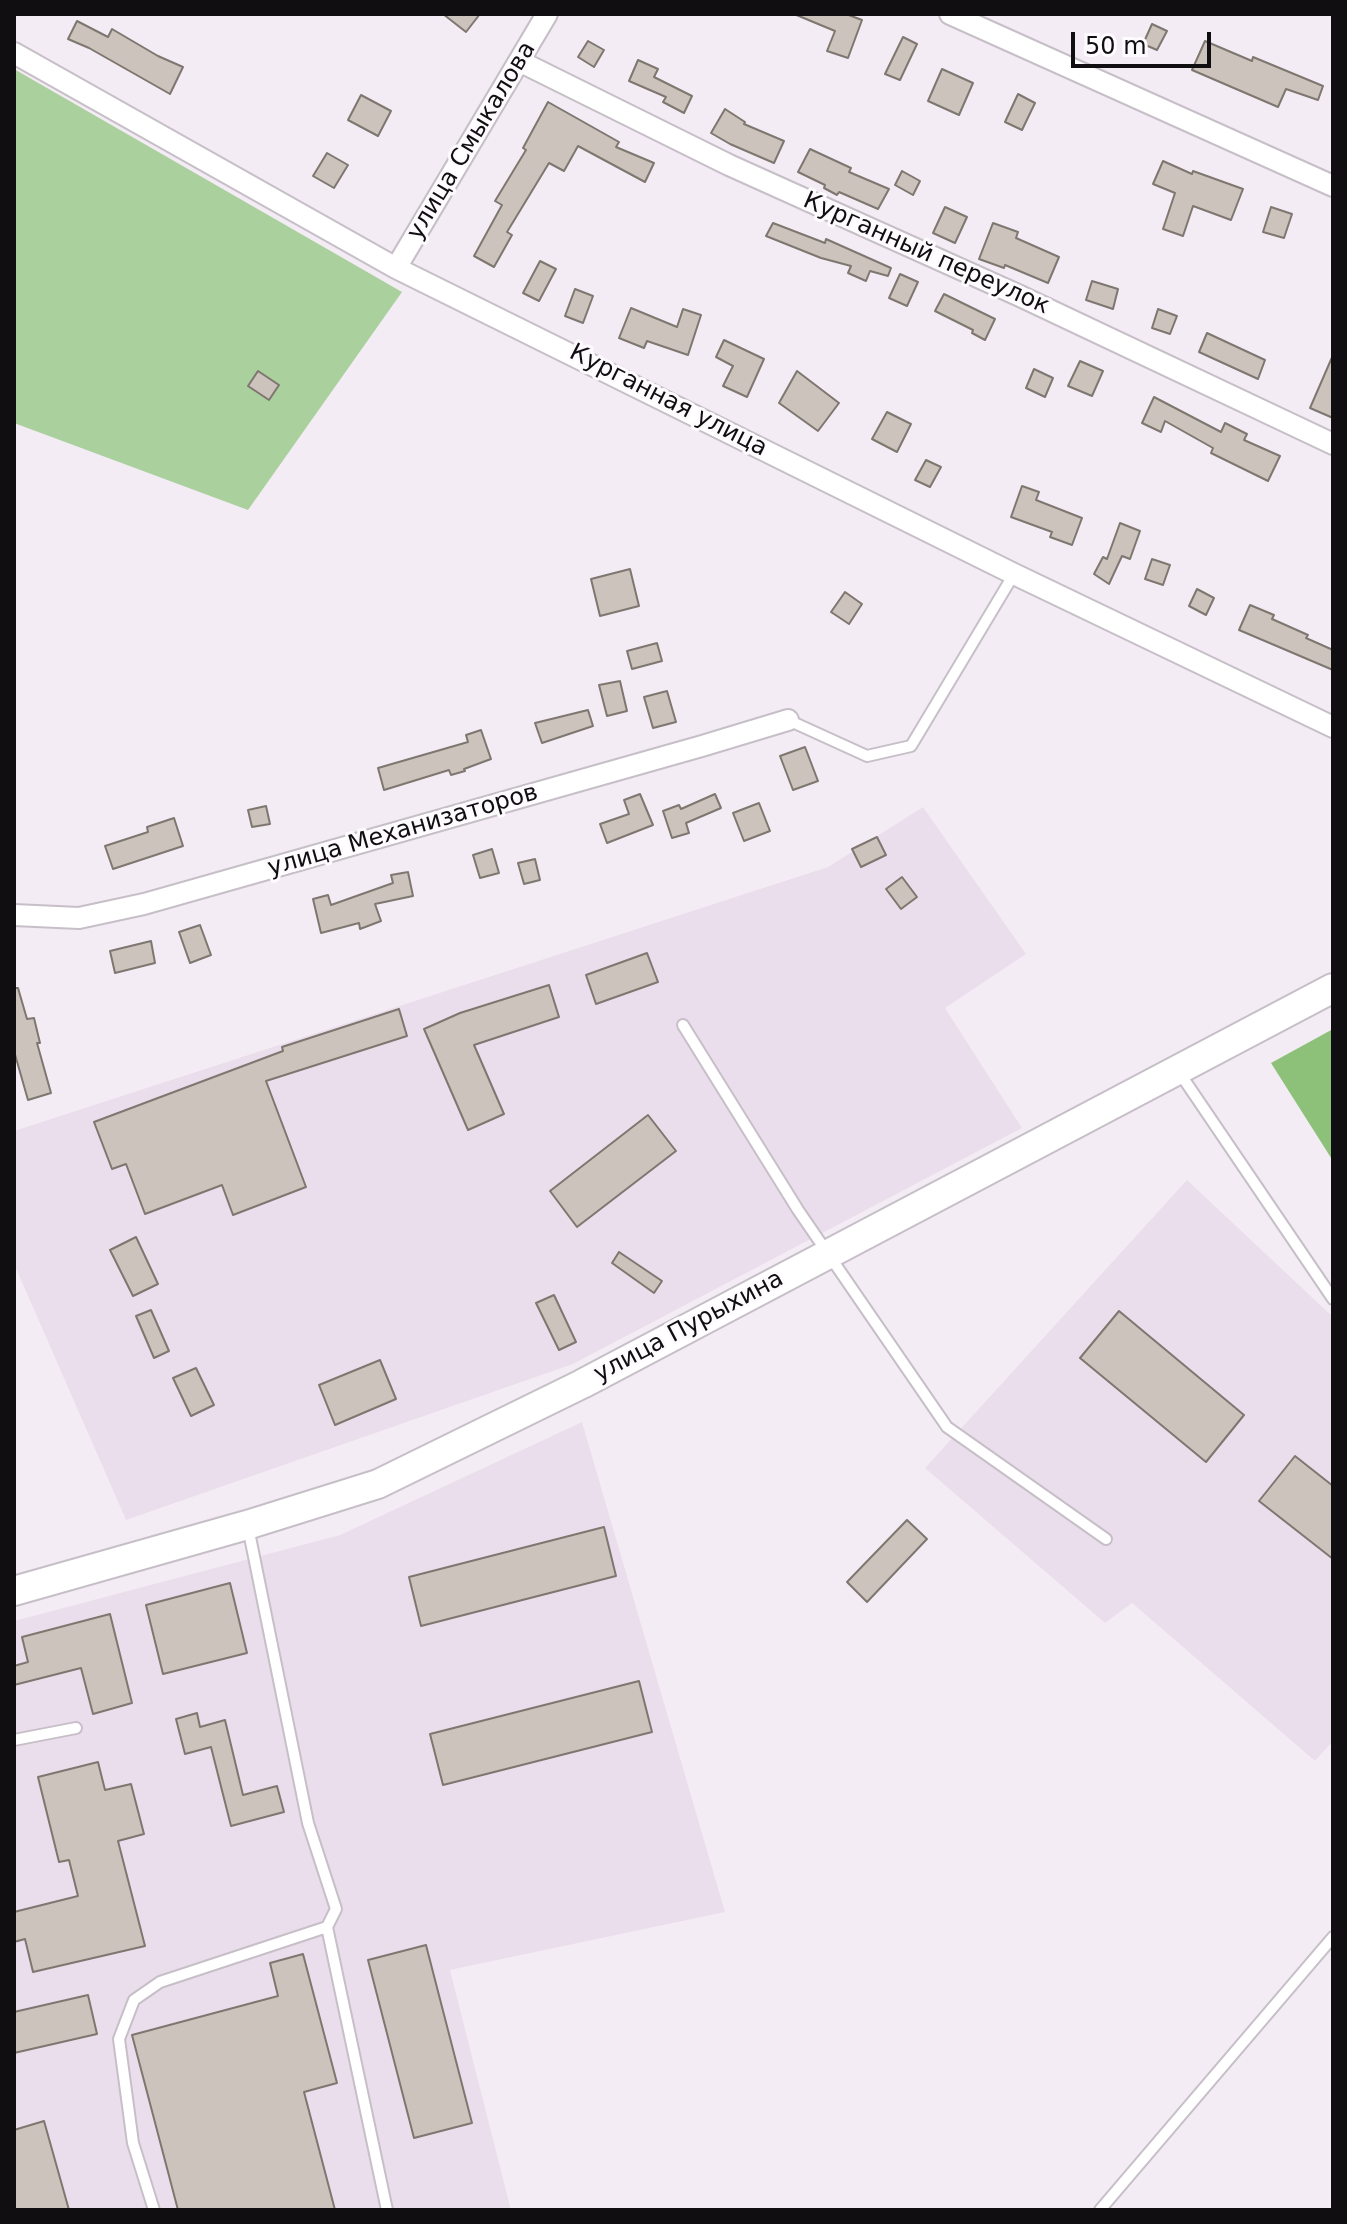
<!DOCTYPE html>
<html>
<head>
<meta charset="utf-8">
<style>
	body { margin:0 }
	#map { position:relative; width:1347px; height:2224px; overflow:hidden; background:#f4ecf5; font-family:"DejaVu Sans",sans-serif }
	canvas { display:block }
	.frame { position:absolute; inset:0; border:16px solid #110e11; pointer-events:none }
	.scale { position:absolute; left:1071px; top:32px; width:140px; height:36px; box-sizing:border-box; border:4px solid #110e11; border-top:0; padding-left:10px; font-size:24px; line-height:28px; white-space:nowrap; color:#110e11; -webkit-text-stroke:6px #fefbff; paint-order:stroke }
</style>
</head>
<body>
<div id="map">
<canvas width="1347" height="2224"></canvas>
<div class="frame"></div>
<div class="scale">50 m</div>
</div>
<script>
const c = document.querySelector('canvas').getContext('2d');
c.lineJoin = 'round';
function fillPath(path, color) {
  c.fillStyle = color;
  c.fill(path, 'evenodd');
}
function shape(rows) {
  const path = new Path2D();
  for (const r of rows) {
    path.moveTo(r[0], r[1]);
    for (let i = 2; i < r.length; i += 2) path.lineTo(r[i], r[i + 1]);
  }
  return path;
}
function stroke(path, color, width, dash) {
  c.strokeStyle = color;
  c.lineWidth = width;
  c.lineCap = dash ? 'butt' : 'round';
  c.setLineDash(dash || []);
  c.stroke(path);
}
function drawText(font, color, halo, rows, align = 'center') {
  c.font = font + ' "DejaVu Sans",sans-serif';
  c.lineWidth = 6;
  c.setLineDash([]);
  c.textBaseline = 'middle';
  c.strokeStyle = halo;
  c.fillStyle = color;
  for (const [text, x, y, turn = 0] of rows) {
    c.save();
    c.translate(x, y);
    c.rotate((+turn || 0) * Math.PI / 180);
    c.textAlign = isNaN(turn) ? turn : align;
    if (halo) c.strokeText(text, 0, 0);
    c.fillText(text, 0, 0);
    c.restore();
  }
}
fillPath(shape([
	[923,807,1026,954,945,1008,1022,1128,573,1364,126,1520,14,1264,14,1131,828,867],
	[1187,1180,1333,1317,1333,1741,1315,1761,1132,1603,1105,1623,925,1468],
	[582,1422,725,1912,450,1970,511,2210,14,2210,14,1621,340,1535]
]), '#ebdeec');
fillPath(shape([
	[14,69,402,292,248,510,14,423]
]), '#aad09d');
fillPath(shape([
	[1333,1029,1333,1161,1271,1063]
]), '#8dc179');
const building = shape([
	[443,14,480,14,466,32,443,14],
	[794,14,846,14,862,20,848,58,827,51,835,31,794,14],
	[77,21,108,37,112,29,158,56,183,67,170,94,89,48,68,39,77,21],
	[1152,24,1167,31,1157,50,1143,44,1152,24],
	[903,37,917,44,900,80,885,74,903,37],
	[588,41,604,50,594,67,578,57,588,41],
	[1205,41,1252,61,1253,57,1323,86,1318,100,1286,89,1278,107,1192,70,1205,41],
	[638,60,658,69,654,77,692,96,684,113,663,102,666,97,629,81,638,60],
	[942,69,973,83,959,115,928,101,942,69],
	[1018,94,1035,103,1022,130,1005,122,1018,94],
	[361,95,391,111,378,136,348,120,361,95],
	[548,102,619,142,616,147,654,163,645,182,578,146,564,171,549,163,507,232,512,235,494,267,474,256,502,205,495,201,526,150,523,148,548,102],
	[725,109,745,122,744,124,784,141,774,163,730,144,711,133,725,109],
	[810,149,851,168,849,172,889,189,878,209,839,192,837,195,824,188,825,185,798,172,810,149],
	[327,153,348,165,334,188,313,176,327,153],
	[1163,161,1192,174,1193,171,1243,189,1231,220,1193,206,1183,236,1163,229,1175,193,1153,184,1163,161],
	[902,171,920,181,913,195,895,185,902,171],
	[945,207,967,217,955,243,933,233,945,207],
	[1271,207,1292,214,1284,238,1263,232,1271,207],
	[773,223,825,243,826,239,891,268,888,276,870,271,866,281,848,273,851,266,821,258,766,236,773,223],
	[993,223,1018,232,1016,238,1059,257,1048,283,1005,265,1004,268,979,259,993,223],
	[540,261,556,269,539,301,523,293,540,261],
	[900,274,918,282,907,306,889,298,900,274],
	[1092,281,1118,289,1113,309,1086,300,1092,281],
	[575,289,593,296,583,323,565,316,575,289],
	[944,294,995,319,985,340,972,333,973,330,935,311,944,294],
	[631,308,677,327,683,309,701,315,688,355,647,341,644,348,619,338,631,308],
	[1158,309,1177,316,1170,334,1152,328,1158,309],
	[1207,333,1265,360,1258,379,1199,352,1207,333],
	[724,340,764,359,747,397,723,386,733,366,716,357,724,340],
	[1333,355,1333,418,1310,408,1333,355],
	[1080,361,1103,371,1092,396,1068,386,1080,361],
	[1034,369,1053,378,1045,397,1026,388,1034,369],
	[258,371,279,385,269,400,248,386,258,371],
	[797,371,839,403,818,431,779,403,797,371],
	[1154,397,1221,432,1225,423,1247,434,1244,440,1280,456,1268,481,1211,453,1213,448,1165,421,1161,432,1142,423,1154,397],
	[887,412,911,424,897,452,872,439,887,412],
	[926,460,941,467,930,487,915,480,926,460],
	[1022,486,1039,492,1036,500,1082,518,1072,545,1050,537,1052,532,1011,517,1022,486],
	[1120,523,1140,531,1130,559,1122,556,1109,584,1094,574,1103,557,1107,559,1120,523],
	[1152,559,1170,565,1163,585,1145,579,1152,559],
	[630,569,639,606,600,616,591,579,630,569],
	[1197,589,1214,598,1206,615,1189,606,1197,589],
	[845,592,862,604,849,624,831,612,845,592],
	[1250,605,1274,615,1272,619,1308,635,1306,638,1333,650,1333,670,1239,630,1250,605],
	[657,643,662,661,632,669,627,651,657,643],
	[620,681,627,711,607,716,599,685,620,681],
	[667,691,676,722,653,728,644,697,667,691],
	[588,710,593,726,542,743,535,723,588,710],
	[481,730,491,759,464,769,465,771,451,775,449,770,384,790,378,768,468,742,466,735,481,730],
	[805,747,818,781,793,790,780,756,805,747],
	[640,794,653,825,607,843,600,824,629,814,624,800,640,794],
	[715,794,721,808,686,823,689,833,672,838,663,811,679,805,681,809,715,794],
	[759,803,770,831,744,841,733,813,759,803],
	[266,806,270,824,252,827,248,810,266,806],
	[174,818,183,846,113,869,105,846,148,832,147,827,174,818],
	[877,837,886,855,861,867,852,849,877,837],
	[492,849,499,873,480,878,473,855,492,849],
	[535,859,540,880,524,884,518,863,535,859],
	[408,872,413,896,375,904,381,921,360,929,359,923,321,933,313,899,328,895,331,905,393,883,391,875,408,872],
	[902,877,917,897,901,909,886,889,902,877],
	[200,925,211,955,190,963,179,932,200,925],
	[151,941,155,963,115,973,110,951,151,941],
	[647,953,658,982,596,1004,586,975,647,953],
	[549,985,559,1017,474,1045,504,1114,468,1130,424,1029,460,1013,549,985],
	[14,988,18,988,27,1019,34,1018,40,1043,37,1043,51,1093,28,1100,14,1051,14,988],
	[399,1009,407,1036,266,1081,306,1187,233,1215,222,1185,145,1214,126,1164,112,1169,94,1122,283,1051,282,1047,399,1009],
	[648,1115,676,1151,577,1227,550,1191,648,1115],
	[136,1237,158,1284,133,1296,110,1250,136,1237],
	[619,1252,662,1281,654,1293,612,1263,619,1252],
	[554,1295,576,1342,559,1350,536,1303,554,1295],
	[151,1310,169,1351,154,1358,136,1316,151,1310],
	[1119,1311,1244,1415,1206,1462,1080,1358,1119,1311],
	[380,1360,396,1399,335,1425,319,1385,380,1360],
	[196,1368,214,1405,191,1416,173,1378,196,1368],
	[1295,1456,1333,1486,1333,1559,1259,1501,1295,1456],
	[907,1520,927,1539,867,1602,847,1582,907,1520],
	[604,1527,616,1576,421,1626,409,1577,604,1527],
	[230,1583,247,1653,163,1674,146,1605,230,1583],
	[110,1614,132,1703,93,1714,81,1668,14,1685,14,1666,28,1662,22,1637,110,1614],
	[639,1681,652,1732,443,1785,430,1734,639,1681],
	[197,1713,200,1727,225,1720,243,1795,277,1786,284,1812,231,1826,211,1747,185,1754,176,1719,197,1713],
	[98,1762,105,1790,131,1784,144,1834,118,1841,145,1946,33,1972,25,1939,14,1942,14,1912,78,1896,69,1860,59,1862,38,1777,98,1762],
	[426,1945,472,2123,414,2138,368,1960,426,1945],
	[303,1954,337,2083,304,2092,335,2210,178,2210,132,2035,278,1996,270,1963,303,1954],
	[88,1995,97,2034,14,2053,14,2012,88,1995],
	[44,2121,69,2210,14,2210,14,2130,44,2121]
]);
fillPath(building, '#cbc3bc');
stroke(building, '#7e7770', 2);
const lane = shape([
	[788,720,867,756,911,746,1014,574],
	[683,1025,798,1210,947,1427,1106,1539],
	[1179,1072,1333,1299],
	[14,1740,76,1728],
	[327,1927,387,2210],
	[154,2210,133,2143,119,2039,134,2000,160,1982,327,1927,336,1909,308,1823,248,1527],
	[1100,2210,1333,1937]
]);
const street = shape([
	[950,14,1333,186],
	[14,53,396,268,1014,574,1333,727],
	[519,61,729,165,1020,296,1333,444],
	[396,268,547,14],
	[14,915,79,918,144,904,702,746,788,720]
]);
const secondary = shape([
	[14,1591,247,1525,378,1484,582,1384,1333,988]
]);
stroke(lane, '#c7bfc8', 14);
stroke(street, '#c7bfc8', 24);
stroke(secondary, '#c7bfc8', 32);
stroke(lane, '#fff', 10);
stroke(street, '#fff', 20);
stroke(secondary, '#fff', 28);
drawText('24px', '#110e11', '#fefbff', [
	["улица Смыкалова",472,141,-59],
	["Курганный переулок",926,254,24],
	["Курганная улица",668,401,27],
	["улица Механизаторов",403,831,-16],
	["улица Пурыхина",689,1327,-28]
]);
</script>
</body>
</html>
